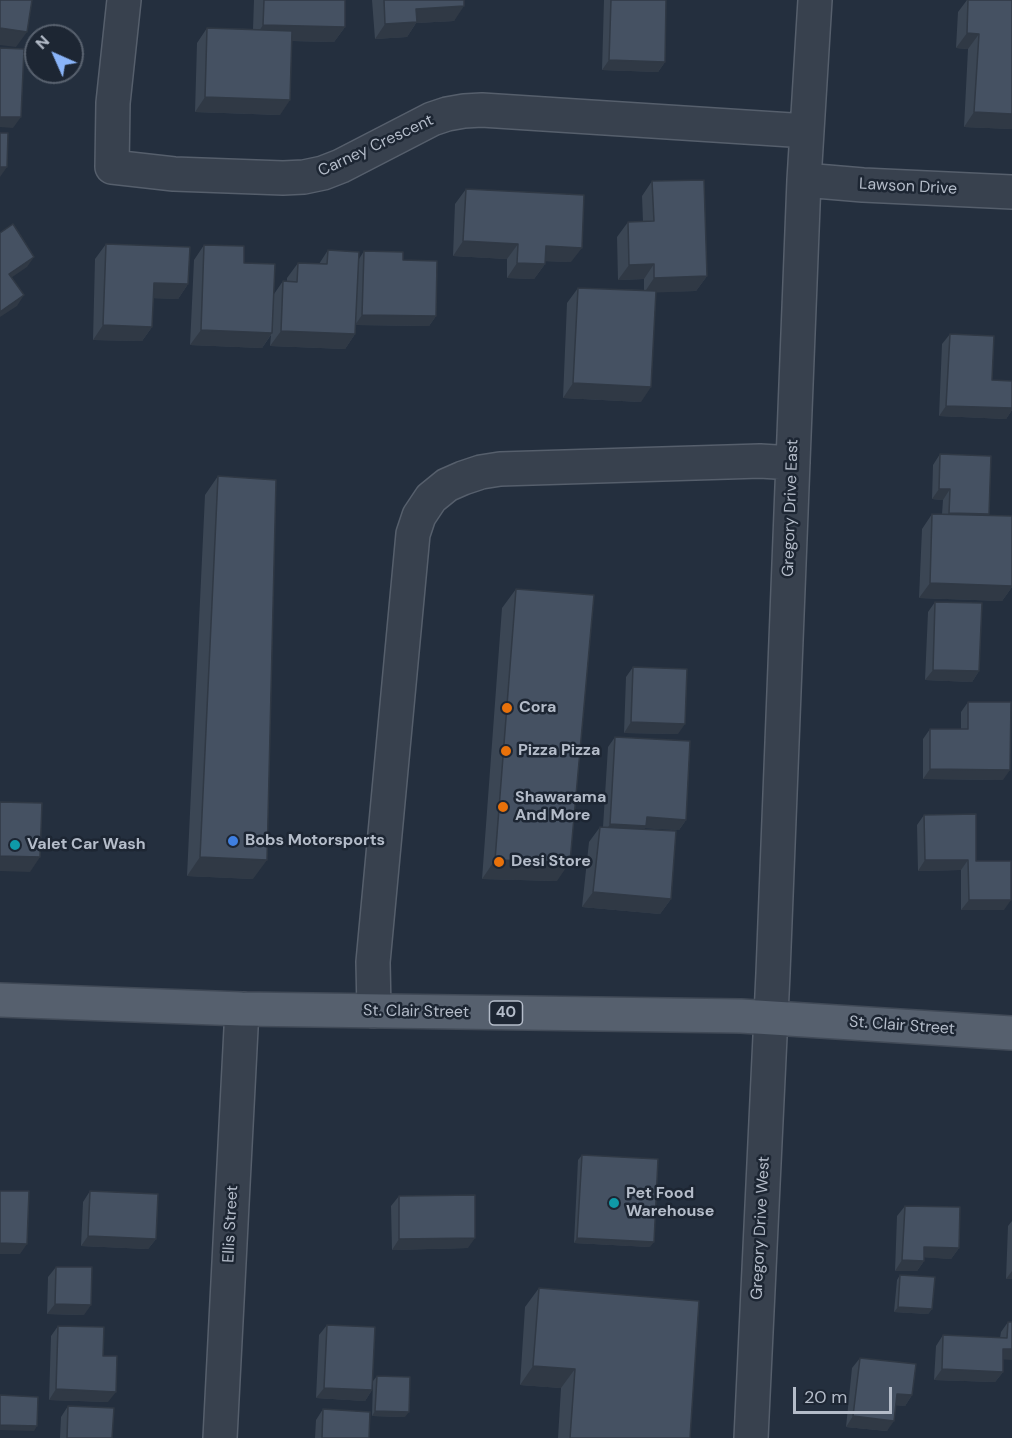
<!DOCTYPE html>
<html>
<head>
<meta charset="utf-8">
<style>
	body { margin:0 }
	#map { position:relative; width:1012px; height:1438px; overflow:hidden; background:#242f3e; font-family:"DM Sans",sans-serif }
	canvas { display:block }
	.north { position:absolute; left:24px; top:24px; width:60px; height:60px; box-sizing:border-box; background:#1d2633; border:2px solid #59626f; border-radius:50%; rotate:315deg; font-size:16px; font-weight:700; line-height:24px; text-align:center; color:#b4bcc9 }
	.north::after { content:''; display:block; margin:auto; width:21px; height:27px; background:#8ab4f8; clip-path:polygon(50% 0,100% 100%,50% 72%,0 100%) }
	.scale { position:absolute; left:793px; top:1387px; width:99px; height:27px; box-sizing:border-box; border:3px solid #b4bcc9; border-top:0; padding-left:8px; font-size:18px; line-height:21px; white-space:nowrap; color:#b4bcc9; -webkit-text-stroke:4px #1d2633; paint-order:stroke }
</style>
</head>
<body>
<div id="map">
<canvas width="1012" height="1438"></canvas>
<div class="north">N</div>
<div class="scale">20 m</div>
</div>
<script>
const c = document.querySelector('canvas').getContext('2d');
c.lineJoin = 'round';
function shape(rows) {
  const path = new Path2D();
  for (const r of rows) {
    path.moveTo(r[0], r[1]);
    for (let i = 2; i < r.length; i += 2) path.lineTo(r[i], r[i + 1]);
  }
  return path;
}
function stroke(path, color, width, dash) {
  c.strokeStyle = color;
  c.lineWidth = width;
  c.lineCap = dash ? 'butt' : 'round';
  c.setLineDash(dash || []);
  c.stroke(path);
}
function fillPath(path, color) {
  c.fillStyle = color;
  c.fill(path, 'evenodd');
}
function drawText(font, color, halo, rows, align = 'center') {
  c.font = font + ' "DM Sans",sans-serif';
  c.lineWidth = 5;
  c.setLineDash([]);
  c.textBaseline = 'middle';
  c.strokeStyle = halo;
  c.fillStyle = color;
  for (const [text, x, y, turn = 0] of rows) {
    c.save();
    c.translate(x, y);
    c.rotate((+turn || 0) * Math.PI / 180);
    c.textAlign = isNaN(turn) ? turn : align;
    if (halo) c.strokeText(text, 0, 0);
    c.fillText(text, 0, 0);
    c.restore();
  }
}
const minor = shape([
	[124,0,113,103,112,167,174,174,283,178,304,177,323,173,341,166,432,119,447,114,464,111,482,110,807,131],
	[804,180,863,185,1012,192],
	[374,1011,373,962,413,534,419,516,431,498,447,485,463,478,481,472,500,469,760,461,793,463],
	[220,1438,242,1009],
	[751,1438,773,973,804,180,815,0]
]);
const major = shape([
	[0,1000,242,1009,741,1016,1012,1033]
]);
stroke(minor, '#565f6c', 36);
stroke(major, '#414a57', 36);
stroke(minor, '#38414e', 33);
stroke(major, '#56606e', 33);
fillPath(shape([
	[254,0,345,0,345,27,334,42,292,41,280,115,195,112,197,43,207,28,253,29],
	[372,0,464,0,454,21,416,23,407,37,375,39],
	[604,0,666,0,665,62,658,72,602,70],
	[967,0,1012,0,1012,129,964,127,968,49,956,48,958,12],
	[652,181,707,276,696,291,656,292,641,402,563,398,567,303,578,288,644,290,644,279,618,280,617,237,628,222,643,222,642,196],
	[466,189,571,262,545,261,545,264,534,279,507,278,507,259,453,256,455,204],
	[106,244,188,284,178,299,153,298,152,327,142,341,93,340,95,259],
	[204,245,244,263,274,294,283,281,287,281,287,278,298,263,319,264,328,250,359,259,364,251,403,260,436,316,429,326,356,325,355,334,345,349,270,346,271,335,262,348,190,345,194,260],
	[950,334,992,380,1012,381,1012,410,1006,419,939,416,942,344],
	[940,454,989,514,988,515,1012,516,1012,587,1002,601,919,598,922,529,932,514,942,514,943,500,932,499,933,465],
	[218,476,253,879,187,876,205,495],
	[516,589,557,881,482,879,502,608],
	[935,602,979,671,972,682,925,680,928,612],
	[633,667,678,734,624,733,626,677],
	[968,702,1003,780,923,779,923,739,930,729,961,729,961,712],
	[615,737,686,820,679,830,645,828,644,829,671,899,660,914,582,907,589,842,600,827,603,827,608,747],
	[924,815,976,861,1004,910,961,910,961,870,918,871,917,825],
	[582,1155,650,1247,574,1243,578,1160],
	[90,1191,156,1239,148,1249,81,1246,83,1202],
	[399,1196,468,1248,392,1250,391,1206],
	[905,1206,959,1248,951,1259,924,1257,924,1261,917,1271,895,1271,897,1216],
	[1012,1221,1012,1279,1006,1279,1008,1226],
	[56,1267,84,1315,47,1314,48,1277],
	[900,1275,932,1309,928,1314,894,1312,897,1280],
	[539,1288,690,1438,558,1438,561,1388,520,1385,525,1307],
	[1008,1322,1012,1322,1003,1359,1003,1372,995,1382,934,1380,936,1346,943,1335,1000,1338,1001,1332],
	[327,1325,372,1390,365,1401,316,1398,319,1335],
	[58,1326,103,1356,108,1402,49,1400,51,1336],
	[860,1358,912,1395,905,1406,896,1405,887,1431,846,1427,852,1368],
	[377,1376,405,1417,372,1416,373,1381],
	[68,1406,112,1438,60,1438,61,1417],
	[323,1409,369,1438,315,1438,316,1420]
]), '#3b4654');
fillPath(shape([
	[464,6,454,21,416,23,407,37,375,39,385,24,416,9],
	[263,25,345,27,334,42,253,40],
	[0,28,27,32,16,47,0,45],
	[967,33,979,34,968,49,956,48],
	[609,60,665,62,658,72,602,70],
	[205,97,290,100,280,115,195,112],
	[974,112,1012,114,1012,129,964,127],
	[0,117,21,117,13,128,0,127],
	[0,167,7,167,0,177],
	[463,241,518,244,507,259,453,256],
	[546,246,582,248,571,262,535,261],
	[34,257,27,267,2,284,9,274],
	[517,263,545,264,534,279,507,278],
	[654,264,644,279,618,280,629,265],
	[707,276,696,291,644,293,654,278],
	[154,283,188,284,178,299,143,298],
	[24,295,17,306,0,317,0,312],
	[362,315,436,316,429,326,355,325],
	[103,325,152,327,142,341,93,340],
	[201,330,272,333,262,348,190,345],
	[281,331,355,334,345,349,270,346],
	[573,383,651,387,641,402,563,398],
	[946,406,1012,408,1012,410,1006,419,939,416],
	[939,489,950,489,943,500,932,499],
	[949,513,989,514,982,524,941,523],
	[930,583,1012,586,1012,587,1002,601,919,598],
	[933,670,979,671,972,682,925,680],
	[631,722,685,724,678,734,624,733],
	[930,769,1010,770,1003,780,923,779],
	[647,817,686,820,679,830,645,828,639,837,603,835,610,824],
	[0,856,40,857,30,872,0,871],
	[200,857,267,860,253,879,187,876],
	[495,860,570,862,557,881,482,879],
	[925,860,968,860,961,870,918,871],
	[593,892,671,899,660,914,582,907],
	[969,900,1011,900,1004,910,961,910],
	[88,1236,156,1239,148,1249,81,1246],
	[475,1238,468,1248,392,1250,399,1239],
	[577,1238,654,1242,650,1247,574,1243],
	[0,1243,27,1244,20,1254,0,1254],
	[924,1247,959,1248,951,1259,917,1257],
	[902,1260,924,1261,917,1271,895,1271],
	[1012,1271,1012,1279,1006,1279],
	[55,1304,91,1305,84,1315,47,1314],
	[898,1307,932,1309,928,1314,894,1312],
	[1003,1349,1012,1349,1012,1360,996,1359],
	[533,1366,575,1369,561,1388,520,1385],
	[942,1369,1003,1372,995,1382,934,1380],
	[324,1388,372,1390,365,1401,316,1398],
	[56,1389,116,1392,108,1402,49,1400],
	[897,1394,912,1395,905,1406,890,1405],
	[375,1411,409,1412,405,1417,372,1416],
	[853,1416,894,1421,887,1431,846,1427],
	[0,1425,37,1426,34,1431,0,1430]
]), '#303945');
const building = shape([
	[0,0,32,0,27,32,0,28,0,0],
	[264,0,345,0,345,27,263,25,264,0],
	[384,0,464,0,464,6,416,9,417,22,385,24,384,0],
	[611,0,666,0,665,62,609,60,611,0],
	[968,0,1012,0,1012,114,974,112,979,34,967,33,968,0],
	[207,28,292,31,290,100,205,97,207,28],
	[0,48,24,49,21,117,0,117,0,48],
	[0,133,8,133,7,167,0,167,0,133],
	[704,180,707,276,654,278,654,264,629,265,628,222,654,221,652,181,704,180],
	[466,189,584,195,582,248,546,246,545,264,517,263,518,244,463,241,466,189],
	[13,224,34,257,9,274,24,295,0,312,0,233,13,224],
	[106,244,190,247,188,284,154,283,152,327,103,325,106,244],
	[204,245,244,246,244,263,275,264,272,333,201,330,204,245],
	[328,250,359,252,355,334,281,331,283,281,297,282,298,263,327,264,328,250],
	[364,251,403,252,403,260,437,261,436,316,362,315,364,251],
	[578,288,656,291,651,387,573,383,578,288],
	[950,334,994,336,992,380,1012,381,1012,408,946,406,950,334],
	[940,454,991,456,989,514,949,513,950,489,939,489,940,454],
	[218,476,276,480,267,860,200,857,218,476],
	[932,514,1012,516,1012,586,930,583,932,514],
	[516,589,594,595,570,862,495,860,516,589],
	[935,602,982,603,979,671,933,670,935,602],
	[633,667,687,669,685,724,631,722,633,667],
	[968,702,1011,702,1010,770,930,769,930,729,968,729,968,702],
	[615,737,690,741,686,820,647,817,646,826,610,824,615,737],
	[0,802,42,803,40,857,0,856,0,802],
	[976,814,976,861,1011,861,1011,900,969,900,968,860,925,860,924,815,976,814],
	[600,827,676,831,671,899,593,892,600,827],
	[582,1155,658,1159,654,1242,577,1238,582,1155],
	[0,1191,29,1191,27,1244,0,1243,0,1191],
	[90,1191,158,1194,156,1239,88,1236,90,1191],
	[475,1195,475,1238,399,1239,399,1196,475,1195],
	[905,1206,960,1207,959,1248,924,1247,924,1261,902,1260,905,1206],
	[56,1267,92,1267,91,1305,55,1304,56,1267],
	[900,1275,935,1277,932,1309,898,1307,900,1275],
	[539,1288,699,1301,690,1438,570,1438,575,1369,533,1366,539,1288],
	[1008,1322,1012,1322,1012,1349,1003,1349,1003,1372,942,1369,943,1335,1007,1338,1008,1322],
	[327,1325,375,1327,372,1390,324,1388,327,1325],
	[58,1326,104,1327,103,1356,117,1356,116,1392,56,1389,58,1326],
	[860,1358,916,1364,912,1395,897,1394,894,1421,853,1416,860,1358],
	[377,1376,410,1377,409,1412,375,1411,377,1376],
	[0,1395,38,1397,37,1426,0,1425,0,1395],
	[68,1406,114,1408,112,1438,67,1438,68,1406],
	[323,1409,370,1412,369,1438,322,1438,323,1409]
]);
fillPath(building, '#455162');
stroke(building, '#303945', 1.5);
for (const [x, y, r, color] of [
	[507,708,6,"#e8710a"],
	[506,751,6,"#e8710a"],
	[503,807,6,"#e8710a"],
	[233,841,6,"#3f7fe0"],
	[15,845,6,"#0f9aa8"],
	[499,862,6,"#e8710a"],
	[614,1203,6,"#0f9aa8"]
]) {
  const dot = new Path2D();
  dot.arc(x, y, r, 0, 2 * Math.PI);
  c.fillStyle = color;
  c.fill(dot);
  stroke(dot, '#1d2633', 2);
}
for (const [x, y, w] of [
	[506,1013,33]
]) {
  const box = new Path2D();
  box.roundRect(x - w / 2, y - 12, w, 24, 4.5);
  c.fillStyle = '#1d2633';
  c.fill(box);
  stroke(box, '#b4bcc9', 1.5);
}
drawText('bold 15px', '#b4bcc9', null, [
	["40",506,1013]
]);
drawText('16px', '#b4bcc9', '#1d2633', [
	["Carney Crescent",376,146,-25],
	["Lawson Drive",908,187,3],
	["Gregory Drive East",791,508,-88],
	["St. Clair Street",416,1012,1],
	["St. Clair Street",902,1026,4],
	["Ellis Street",231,1224,-87],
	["Gregory Drive West",761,1228,-87]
]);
drawText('bold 16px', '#b4bcc9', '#1d2633', [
	["Cora",519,708],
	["Pizza Pizza",518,751],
	["Shawarama",515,798],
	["And More",515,816],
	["Bobs Motorsports",245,841],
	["Valet Car Wash",27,845],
	["Desi Store",511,862],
	["Pet Food",626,1194],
	["Warehouse",626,1212]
], 'left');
</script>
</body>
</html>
